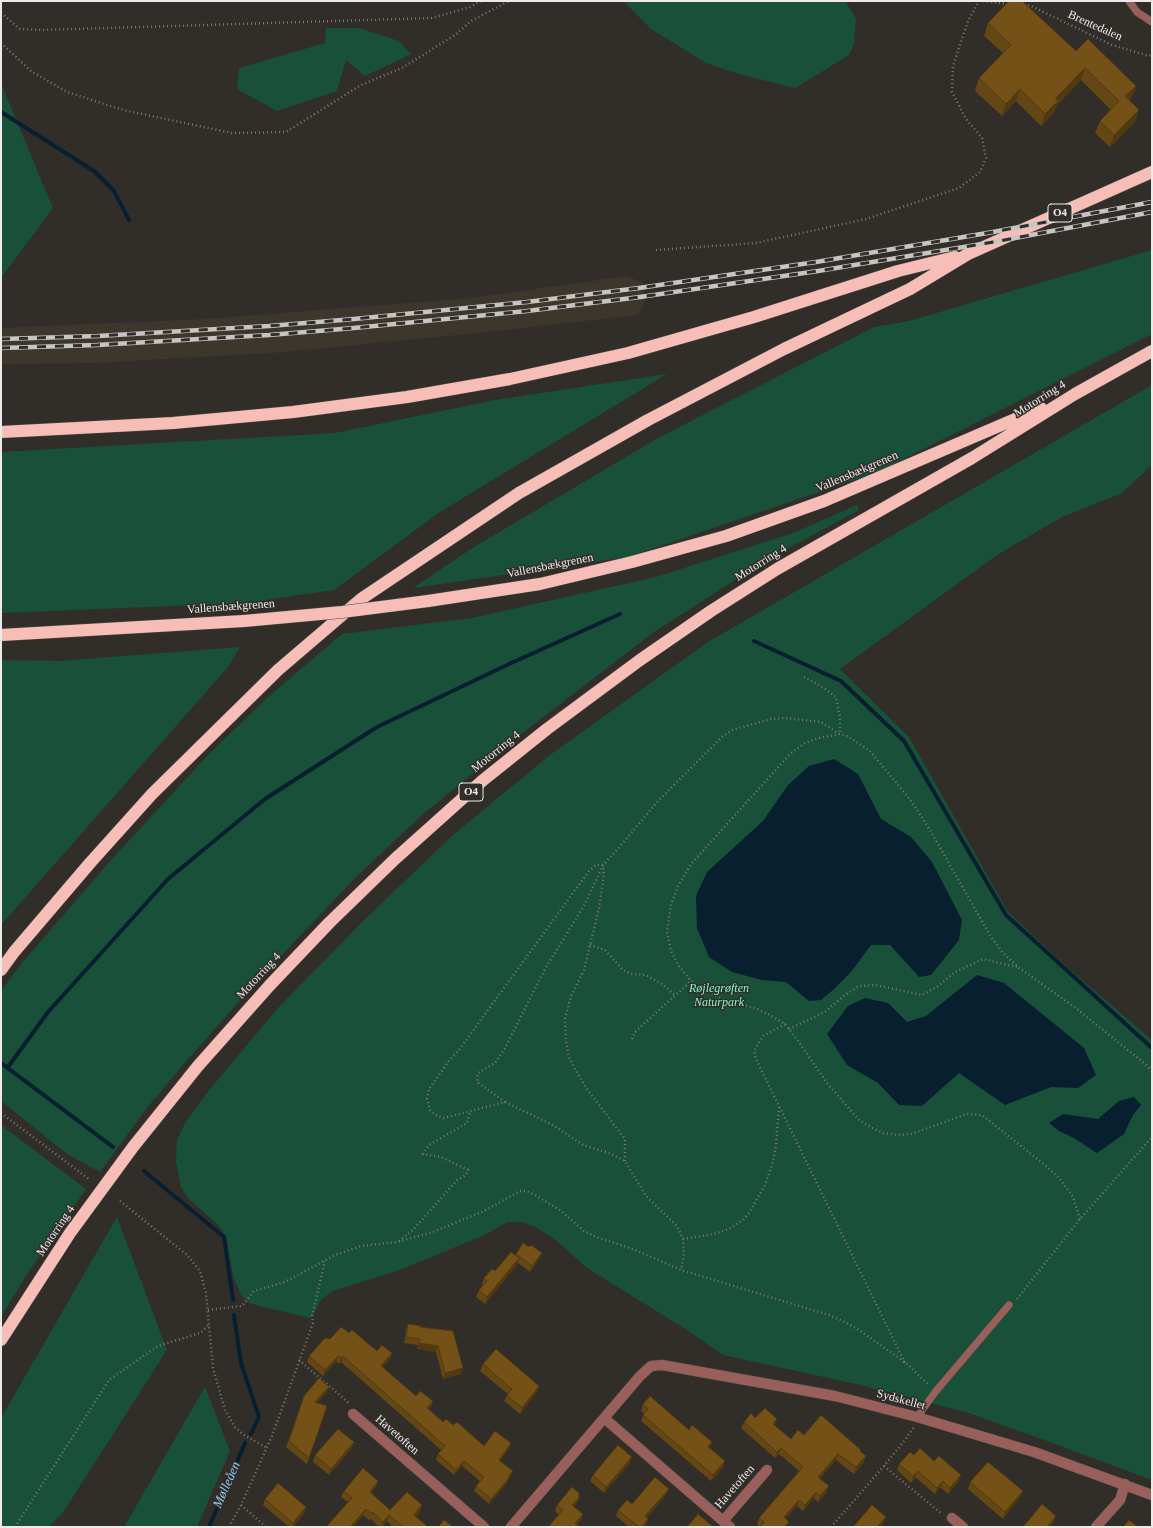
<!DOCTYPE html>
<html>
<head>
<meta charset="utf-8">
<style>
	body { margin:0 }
	#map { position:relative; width:1153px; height:1528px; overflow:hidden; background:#312e2a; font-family:Georgia,serif }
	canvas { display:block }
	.frame { position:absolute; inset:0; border:2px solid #edebe9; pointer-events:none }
</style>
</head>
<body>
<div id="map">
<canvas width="1153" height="1528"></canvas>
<div class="frame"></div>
</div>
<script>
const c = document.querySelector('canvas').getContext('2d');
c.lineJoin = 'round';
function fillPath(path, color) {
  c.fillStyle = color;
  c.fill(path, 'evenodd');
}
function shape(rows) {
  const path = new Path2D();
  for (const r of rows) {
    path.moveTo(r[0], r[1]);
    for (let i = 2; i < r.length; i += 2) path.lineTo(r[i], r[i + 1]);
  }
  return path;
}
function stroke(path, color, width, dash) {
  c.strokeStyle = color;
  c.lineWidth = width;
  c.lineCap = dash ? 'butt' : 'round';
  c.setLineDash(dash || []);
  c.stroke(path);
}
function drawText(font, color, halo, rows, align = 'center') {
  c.font = font + ' Georgia,serif';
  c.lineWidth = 3;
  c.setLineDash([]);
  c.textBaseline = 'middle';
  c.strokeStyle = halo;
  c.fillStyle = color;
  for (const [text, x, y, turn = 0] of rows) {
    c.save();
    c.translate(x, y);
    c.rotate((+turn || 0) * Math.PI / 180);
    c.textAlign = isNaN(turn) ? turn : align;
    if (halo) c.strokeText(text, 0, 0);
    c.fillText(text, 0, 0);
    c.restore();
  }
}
fillPath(shape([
	[627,276,643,283,645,301,638,315,468,334,285,352,96,363,1,364,1,328,206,319,471,298]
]), '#3c362d');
fillPath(shape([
	[623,1,844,1,846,2,856,19,854,44,849,55,795,88,739,74,706,63,651,29],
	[326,28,359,28,399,41,411,54,365,76,346,60,337,91,277,111,237,89,239,68,325,43],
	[1,83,53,208,1,278],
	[1152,250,1152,334,878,472,628,557,413,588,474,547,658,438,874,327,909,321],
	[667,374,440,512,334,590,245,603,1,613,1,452,335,433,495,400],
	[1152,385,1152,465,1122,493,1062,517,997,555,840,669,909,737,1008,912,1067,967,1152,1040,1152,1480,1047,1441,966,1412,856,1384,723,1355,690,1332,587,1268,557,1241,539,1229,523,1222,508,1222,482,1236,400,1270,332,1291,321,1300,311,1318,259,1306,250,1303,243,1297,237,1286,233,1275,226,1236,218,1225,188,1198,181,1187,176,1162,177,1140,185,1123,210,1089,278,1008,364,920,453,835,550,755,708,642],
	[857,505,859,510,768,559,654,632,512,741,421,816,355,878,256,982,188,1059,146,1109,100,1172,67,1154,1,1101,1,991,21,964,112,859,210,753,268,697,342,634,472,618,656,577,793,533],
	[240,647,228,667,1,925,1,660,60,661],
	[1,1125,86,1189,25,1277,1,1317],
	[117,1217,167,1350,62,1514,48,1527,1,1527,1,1418],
	[205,1387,230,1451,197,1527,124,1527]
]), '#18503a');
fillPath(shape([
	[834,759,858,774,881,819,911,837,932,862,962,920,959,940,931,975,919,977,890,945,871,945,851,972,833,990,821,1000,809,1001,786,982,762,980,732,972,709,957,697,928,696,896,707,872,763,821,788,785,809,766],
	[977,975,1004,983,1084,1048,1096,1075,1078,1088,1051,1087,1005,1105,959,1073,922,1106,899,1105,878,1083,847,1065,827,1034,848,1006,865,998,888,1003,907,1022,926,1016],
	[1134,1097,1141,1105,1133,1115,1124,1134,1097,1153,1074,1138,1059,1131,1049,1123,1063,1114,1098,1119,1119,1101]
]), '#071f2f');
stroke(shape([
	[1,112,94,171,114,191,129,220],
	[754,641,841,681,904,741,1006,915,1152,1048],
	[1,1063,113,1147],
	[8,1067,48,1012,168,879,265,799,377,727,509,664,620,614],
	[144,1171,224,1237,233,1300],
	[234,1315,241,1363,259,1417,251,1434],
	[209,1527,245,1443]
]), '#071f2f', 4);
const service = shape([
	[1129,1,1137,12,1152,22],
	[917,1417,936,1391,1009,1305]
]);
const minor = shape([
	[353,1414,484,1527],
	[604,1418,730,1527],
	[952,1518,963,1527],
	[723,1521,767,1470],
	[511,1527,640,1376,651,1366,662,1365,835,1396,917,1417,1034,1452,1152,1495],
	[1096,1527,1120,1500,1125,1484]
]);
const motorway = shape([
	[1,432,173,423,293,412,407,397,510,379,628,353,754,317,898,271,955,257],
	[428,601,540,584,632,562,726,536,824,501,1041,408],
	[1,635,244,621],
	[1,970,14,952,90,863,152,794,278,670,361,599,519,493,648,420,784,349,910,289,968,254,1152,172],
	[1,1340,70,1233,133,1147,198,1066,270,985,329,923,395,859,482,781,547,729,640,660,711,611,777,569,972,458,1075,394,1152,351]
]);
stroke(service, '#4f4c49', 8);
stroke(minor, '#4f4c49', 11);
stroke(motorway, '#4f4c49', 13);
stroke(shape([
	[983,1,1009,4],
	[1024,5,1031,6,1112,45,1149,56,1152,54],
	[1,13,20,29,42,30,432,18,470,7,481,1],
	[1,43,31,71,67,92,123,110,232,133,286,132,361,85,402,68,455,35,471,21,509,1],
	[656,250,756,243,866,219,959,188,980,172,986,158,982,138,966,119,952,92,953,66,968,21,979,1],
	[804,677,821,686,836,697,840,718,840,734],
	[590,945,605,950,623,970,631,974,646,975,662,984,675,995],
	[785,1024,763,1036,754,1051,756,1059,905,1363],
	[789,1029,825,1012,845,995,859,986,876,985,922,995,937,987,955,972,983,959,1017,967],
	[632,1039,635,1032,691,981],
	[505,1102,477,1082,478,1073,495,1063,505,1048,545,969,585,904,603,865,617,850,658,801,722,737,732,730,771,719,785,718,821,722,839,734],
	[1,1113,89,1179],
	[625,1161,625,1139,587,1089,576,1071,569,1057,566,1041,565,1019,571,996,584,970,599,908,604,874,603,865,596,865,589,871,459,1050,449,1061,429,1089,427,1099,430,1110,437,1116,444,1118,505,1102,553,1125,583,1145,609,1153,625,1161,646,1196,677,1226,683,1239,684,1254,681,1270],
	[120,1201,187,1255,200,1271,206,1293,213,1368,225,1410,235,1427,244,1435,267,1448],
	[1080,1219,1073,1197,1060,1179,1046,1166,982,1115,967,1114,911,1134,897,1135,883,1133,870,1127,858,1119,827,1083,796,1038,785,1024,770,1015,757,1009,720,998,705,990,691,981,679,966,671,951,667,932,671,904,678,886,691,864,791,753,805,743,819,738,840,734,849,737,870,751,912,802,930,830,991,937,1003,953,1018,967,1077,1009,1144,1063,1152,1071],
	[683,1239,714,1234,729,1229,743,1220,749,1213,765,1185,772,1165,776,1146,779,1107],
	[399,1241,413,1230,457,1180,466,1175,468,1170,441,1157,423,1154,429,1145,467,1123,470,1112],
	[1017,1299,1080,1219,1152,1137],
	[208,1310,242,1306,254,1291,285,1282,335,1255,361,1246,397,1242,433,1232,484,1211,520,1191,526,1191,535,1195,560,1210,584,1231,596,1237,633,1249,681,1270,829,1315,845,1322,859,1330,906,1363,929,1385],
	[299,1360,350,1404],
	[884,1466,942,1514],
	[241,1505,266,1527],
	[15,1527,109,1380,158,1346,200,1333,209,1325],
	[229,1527,241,1505,272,1436,313,1323,312,1316,325,1261],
	[831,1527,884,1466,905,1440,914,1427]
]), '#7b7875', 2.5, [1, 3]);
stroke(service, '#99605b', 7);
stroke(minor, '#99605b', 10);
stroke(motorway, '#f7beb8', 12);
const rail = shape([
	[1,339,98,336,269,326,354,319,527,302,639,288,816,262,993,232,1152,202],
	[1,348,97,345,269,335,354,328,527,311,640,297,818,271,994,242,1152,212]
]);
stroke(rail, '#c7c5c2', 4.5);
stroke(rail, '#312e2a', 3, [9]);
const motorwayBridge = shape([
	[244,621,342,612,428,601]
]);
stroke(motorwayBridge, '#4f4c49', 13, []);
stroke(motorwayBridge, '#f7beb8', 12);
fillPath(shape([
	[988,23,1076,51,1136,86,1131,98,1129,100,1135,122,1110,147,1095,133,1100,121,1111,110,1081,80,1057,105,1054,113,1041,126,1016,101,1002,116,975,91,979,78,1003,53,984,36],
	[516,1254,539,1259,530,1272,518,1263,485,1304,476,1297,479,1290,483,1286,482,1285,484,1278,495,1271,515,1255],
	[408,1324,420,1327,453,1331,461,1374,443,1379,436,1352,417,1349,418,1345,404,1343,406,1330],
	[349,1333,377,1351,392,1353,390,1359,383,1367,416,1396,431,1407,429,1409,443,1422,453,1425,484,1446,511,1443,509,1448,500,1461,511,1476,508,1479,507,1483,489,1504,474,1491,476,1486,480,1481,462,1466,454,1475,436,1460,438,1454,441,1450,341,1362,339,1364,336,1361,323,1376,307,1362,309,1356,330,1339],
	[483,1364,539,1386,537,1392,520,1414,504,1401,508,1394,480,1371],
	[329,1387,326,1393,317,1403,327,1406,307,1464,286,1447,304,1396],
	[643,1404,710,1448,725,1461,723,1467,711,1481,641,1421,644,1414,641,1411],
	[755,1418,775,1425,774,1425,791,1439,804,1435,860,1451,864,1462,854,1474,836,1460,820,1478,827,1492,818,1502,814,1498,803,1511,797,1506,760,1527,757,1524,759,1518,799,1471,779,1454,775,1458,741,1428,744,1422],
	[354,1442,351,1449,329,1475,313,1462,315,1455],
	[914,1455,934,1461,959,1481,948,1494,940,1487,935,1494,915,1477,911,1483,897,1470,899,1464],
	[630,1463,604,1493,590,1481,593,1475],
	[970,1482,1023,1491,1020,1497,1003,1519,968,1489],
	[376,1487,371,1493,390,1510,420,1512,415,1517,428,1527,393,1527,387,1521,382,1527,379,1527,371,1519,369,1520,363,1515,353,1527,326,1527,348,1502,341,1497,344,1491],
	[666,1495,647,1518,648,1519,646,1526,645,1527,629,1527,616,1516,618,1510,632,1504],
	[579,1498,576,1504,574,1507,583,1514,581,1520,577,1525,559,1515,555,1511,557,1505],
	[265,1499,304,1514,293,1527,289,1527,263,1505]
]), '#644714');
fillPath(shape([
	[1085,68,1081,80,1057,105,1054,113,1041,126,1045,114,1056,98],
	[1136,86,1131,98,1121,108,1125,96],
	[1020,89,1016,101,1002,116,1006,104],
	[1139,110,1135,122,1110,147,1114,135],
	[542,1253,539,1259,530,1272,532,1266],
	[519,1258,517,1265,485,1304,487,1297],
	[419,1343,438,1346,436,1352,417,1349],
	[392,1353,390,1359,379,1371,381,1366],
	[338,1356,336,1361,323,1376,325,1370],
	[343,1356,341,1362,339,1364,341,1358],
	[463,1368,461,1374,443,1379,445,1373],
	[539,1386,537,1392,520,1414,522,1408],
	[329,1387,326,1393,313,1408,315,1402],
	[433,1401,431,1407,425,1413,427,1408],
	[777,1419,775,1425,770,1430,773,1424],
	[354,1442,351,1449,329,1475,331,1469],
	[712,1442,710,1448,708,1447],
	[511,1443,509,1448,497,1465,499,1460],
	[781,1448,779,1454,775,1458,777,1452],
	[838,1454,836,1460,816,1483,818,1477],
	[866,1456,864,1462,854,1474,856,1467],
	[632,1457,630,1463,604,1493,606,1487],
	[464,1461,462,1466,454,1475,456,1470],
	[725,1461,723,1467,711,1481,713,1475],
	[513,1471,511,1476,508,1479,507,1483,489,1504,491,1499],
	[918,1471,915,1477,911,1483,913,1476],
	[961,1475,959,1481,948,1494,950,1488],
	[378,1481,376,1487,367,1498,370,1492],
	[943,1481,940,1487,935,1494,937,1488],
	[829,1486,827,1492,818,1502,820,1496],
	[669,1489,666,1495,643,1523,645,1516],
	[1023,1491,1020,1497,1003,1519,1005,1512],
	[816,1492,814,1498,803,1511,805,1505],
	[579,1498,576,1504,570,1511,572,1505],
	[799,1500,797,1506,782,1523,784,1517],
	[422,1505,420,1512,411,1521,414,1515],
	[306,1507,304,1514,293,1527,292,1527,293,1523],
	[366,1509,363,1515,353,1527,350,1527],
	[583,1514,581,1520,575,1527,575,1523],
	[389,1515,387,1521,381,1527,383,1522],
	[1056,1516,1054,1522,1050,1527,1047,1527],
	[886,1517,883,1524,880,1527,877,1527],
	[648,1519,646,1526,645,1527,642,1527],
	[789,1522,787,1527,784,1527]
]), '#513910');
const building = shape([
	[1009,1,1022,1,1076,51,1088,39,1136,86,1125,96,1139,110,1114,135,1100,121,1119,101,1085,68,1056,98,1058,101,1045,114,1020,89,1006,104,979,78,1011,45,988,23,1009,1],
	[523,1243,529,1247,531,1245,542,1253,532,1266,516,1254,523,1243],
	[511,1252,519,1258,487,1297,479,1290,487,1281,484,1278,492,1269,495,1271,511,1252],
	[408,1324,421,1326,420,1327,453,1331,463,1368,445,1373,438,1346,419,1343,420,1339,406,1337,408,1324],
	[341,1327,349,1333,352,1330,377,1351,382,1345,392,1353,381,1366,416,1396,420,1391,433,1401,427,1408,443,1422,446,1419,453,1425,457,1422,484,1446,495,1431,511,1443,499,1460,513,1471,508,1477,509,1478,491,1499,476,1486,484,1477,464,1461,456,1470,438,1454,445,1446,343,1356,341,1358,338,1356,325,1370,309,1356,325,1338,330,1339,341,1327],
	[496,1349,539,1386,522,1408,507,1395,512,1389,483,1364,496,1349],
	[319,1378,329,1387,315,1402,327,1406,309,1458,289,1441,304,1396,319,1378],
	[650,1396,689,1430,692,1425,712,1442,708,1447,725,1461,713,1475,643,1415,648,1409,643,1404,650,1396],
	[765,1408,777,1419,773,1424,791,1439,798,1430,804,1435,821,1415,861,1450,860,1451,866,1456,856,1467,838,1454,818,1477,829,1486,820,1496,816,1492,805,1505,799,1500,784,1517,789,1522,784,1527,760,1527,764,1522,759,1518,803,1467,781,1448,777,1452,744,1422,751,1413,755,1418,765,1408],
	[338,1429,354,1442,331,1469,315,1455,338,1429],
	[618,1445,632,1457,606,1487,593,1475,618,1445],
	[920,1448,934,1461,939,1456,961,1475,950,1488,943,1481,937,1488,918,1471,913,1476,899,1464,910,1452,914,1455,920,1448],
	[988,1462,1023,1491,1005,1512,970,1482,988,1462],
	[363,1468,378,1481,370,1492,390,1510,407,1492,422,1505,414,1515,428,1527,403,1527,389,1515,383,1522,373,1512,372,1514,366,1509,350,1527,326,1527,352,1498,344,1491,363,1468],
	[655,1477,669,1489,645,1516,648,1519,642,1527,639,1527,618,1510,627,1500,632,1504,655,1477],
	[278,1483,306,1507,293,1523,265,1499,278,1483],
	[572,1487,579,1493,579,1498,572,1505,583,1514,575,1523,579,1527,548,1527,563,1510,557,1505,572,1487],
	[1042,1504,1056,1516,1047,1527,1023,1527,1042,1504],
	[872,1505,886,1517,877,1527,853,1527,872,1505],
	[698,1514,712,1526,711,1527,687,1527,698,1514],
	[444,1520,453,1527,438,1527,444,1520],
	[1129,1520,1138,1527,1123,1527,1129,1520]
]);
fillPath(building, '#745217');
stroke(building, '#513910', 1);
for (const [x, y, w] of [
	[1060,213,24],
	[471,792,24]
]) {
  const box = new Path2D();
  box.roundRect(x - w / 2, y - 9, w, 18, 3);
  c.fillStyle = '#312e2a';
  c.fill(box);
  stroke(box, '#edebe9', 1);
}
drawText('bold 11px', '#edebe9', null, [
	["O4",1060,213],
	["O4",471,792]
]);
drawText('12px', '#edebe9', '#312e2a', [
	["Brentedalen",1095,26,24],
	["Motorring 4",1040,399,-32],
	["Vallensbækgrenen",857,472,-23],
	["Motorring 4",761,563,-32],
	["Vallensbækgrenen",550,566,-11],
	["Vallensbækgrenen",231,607,-4],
	["Motorring 4",496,752,-39],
	["Motorring 4",259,976,-47],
	["Motorring 4",56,1231,-56],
	["Sydskellet",901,1400,15],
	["Havetoften",397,1435,41],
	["Havetoften",735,1487,-49]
]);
drawText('italic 12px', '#7ffec8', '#312e2a', [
	["Røjlegrøften",719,989],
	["Naturpark",719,1003]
]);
drawText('italic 13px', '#95ccf6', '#312e2a', [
	["Mølleåen",227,1485,-66]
]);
</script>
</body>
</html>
